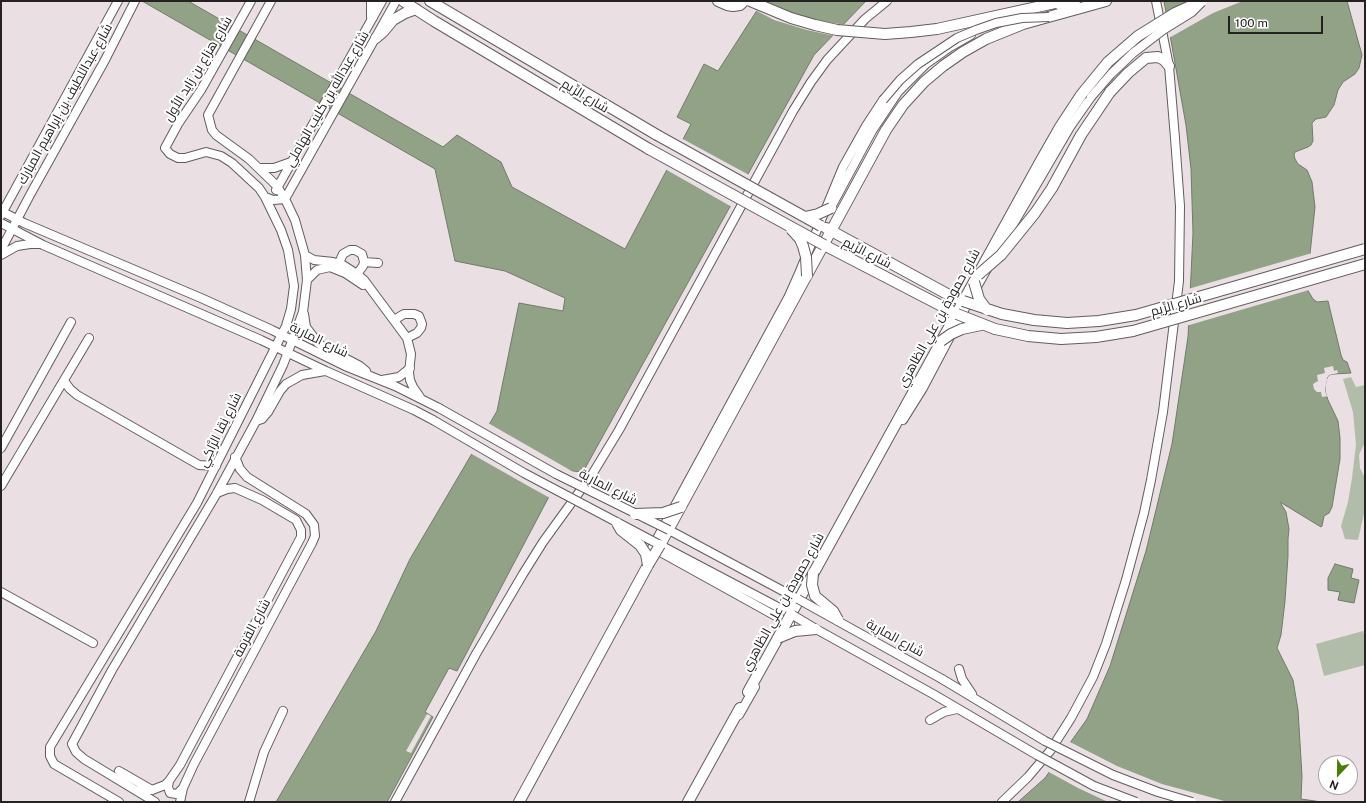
<!DOCTYPE html>
<html>
<head>
<meta charset="utf-8">
<style>
	body { margin:0 }
	#map { position:relative; width:1366px; height:803px; overflow:hidden; background:#eadfe3; font-family:"Public Sans",sans-serif }
	canvas { display:block }
	.frame { position:absolute; inset:0; border:2px solid #252122; pointer-events:none }
	.north { position:absolute; left:1318px; top:755px; width:40px; height:40px; box-sizing:border-box; background:#fff; border:1px solid #a8a6a7; border-radius:50%; rotate:202deg; font-size:11px; font-weight:700; line-height:16px; text-align:center; color:#252122 }
	.north::after { content:''; display:block; margin:auto; width:14px; height:18px; background:#4b7d0c; clip-path:polygon(50% 0,100% 100%,50% 72%,0 100%) }
	.scale { position:absolute; left:1228px; top:16px; width:95px; height:18px; box-sizing:border-box; border:2px solid #252122; border-top:0; padding-left:5px; font-size:12px; line-height:14px; white-space:nowrap; color:#252122; -webkit-text-stroke:3px #fff; paint-order:stroke }
</style>
</head>
<body>
<div id="map">
<canvas width="1366" height="803"></canvas>
<div class="frame"></div>
<div class="north">N</div>
<div class="scale">100 m</div>
</div>
<script>
const c = document.querySelector('canvas').getContext('2d');
c.lineJoin = 'round';
function fillPath(path, color) {
  c.fillStyle = color;
  c.fill(path, 'evenodd');
}
function shape(rows) {
  const path = new Path2D();
  for (const r of rows) {
    path.moveTo(r[0], r[1]);
    for (let i = 2; i < r.length; i += 2) path.lineTo(r[i], r[i + 1]);
  }
  return path;
}
function stroke(path, color, width, dash) {
  c.strokeStyle = color;
  c.lineWidth = width;
  c.lineCap = dash ? 'butt' : 'round';
  c.setLineDash(dash || []);
  c.stroke(path);
}
function drawText(font, color, halo, rows, align = 'center') {
  c.font = font + ' "Public Sans",Cairo,sans-serif';
  c.lineWidth = 4;
  c.setLineDash([]);
  c.textBaseline = 'middle';
  c.strokeStyle = halo;
  c.fillStyle = color;
  for (const [text, x, y, turn = 0] of rows) {
    c.save();
    c.translate(x, y);
    c.rotate((+turn || 0) * Math.PI / 180);
    c.textAlign = isNaN(turn) ? turn : align;
    if (halo) c.strokeText(text, 0, 0);
    c.fillText(text, 0, 0);
    c.restore();
  }
}
fillPath(shape([
	[1351,377,1356,387,1365,385,1365,442,1359,455,1360,468,1365,478,1365,509,1358,540,1345,539,1341,526,1348,502,1352,478,1356,445,1353,412,1343,379],
	[1363,631,1365,637,1365,665,1324,676,1316,644]
]), '#b1bca9');
const water = shape([
	[142,1,188,1,443,147,457,135,501,162,512,187,625,249,691,124,677,117,704,64,718,71,763,1,866,1,814,55,583,472,563,470,457,671,449,668,425,712,433,717,387,802,276,802,376,631,410,559,497,411,519,303,563,311,565,298,505,271,455,261,435,169,142,1],
	[1164,1,1347,1,1362,55,1359,68,1355,74,1343,82,1338,90,1334,105,1326,117,1316,119,1312,123,1313,141,1311,145,1308,147,1295,152,1294,155,1295,159,1298,164,1307,170,1312,182,1315,207,1310,254,1305,271,1304,284,1313,299,1317,302,1328,301,1341,355,1343,360,1347,362,1351,373,1334,374,1329,375,1326,380,1325,391,1328,400,1338,421,1340,438,1340,459,1332,507,1329,513,1324,516,1322,526,1321,527,1280,502,1286,512,1289,529,1288,539,1288,556,1285,601,1281,635,1277,648,1293,680,1298,710,1302,776,1301,799,1322,802,1018,802,1045,778,1087,719,1110,666,1146,551,1172,444,1188,337,1193,233,1191,169,1186,125,1164,1],
	[1335,564,1353,569,1351,578,1359,580,1354,603,1338,600,1340,592,1328,590,1328,578,1335,564]
]);
fillPath(water, '#92a287');
stroke(water, '#717b69', 1);
fillPath(shape([
	[761,1,793,13,816,20,845,25,835,36,807,30,774,20,755,10],
	[1188,1,1243,1,1213,13,1169,38,1164,13],
	[681,138,749,175,732,207,665,169],
	[1312,253,1307,271,1306,283,1309,290,1186,326,1188,289],
	[1333,366,1334,371,1337,370,1338,373,1329,375,1327,378,1325,391,1327,396,1329,396,1322,397,1321,392,1317,392,1314,389,1313,384,1318,381,1317,375,1325,373,1324,368],
	[488,423,563,466,575,473,564,472,550,498,530,487,470,453],
	[427,714,431,716,411,753,406,751],
	[1068,741,1117,766,1162,784,1228,802,1108,802,1078,788,1047,771]
]), '#eadfe3');
const minor = shape([
	[1059,5,1076,1],
	[259,168,274,168,291,162],
	[276,190,382,1],
	[265,197,273,200,285,199,396,1],
	[830,209,872,131,898,92,926,64,950,47,971,35],
	[1,211,24,223,201,298,272,330,345,366,395,386,439,408],
	[1,215,118,1],
	[1,223,43,245,261,340,326,371,414,410,433,420],
	[1,250,30,195,105,60,135,1],
	[1,255,17,246,30,244,40,244],
	[305,255,314,260,333,262,343,265,357,274,364,280,407,338,411,354,409,373,410,380,413,387,420,397],
	[993,259,1070,127,1091,97],
	[364,262,378,263],
	[337,267,343,254,350,250,355,250,362,254,364,262,363,266,357,274],
	[307,280,317,270,330,267,345,273,363,285],
	[304,314,306,327,318,343,322,346,360,366,366,371,367,374],
	[394,320,404,314,414,314,419,316,422,324,421,328,417,333,407,338],
	[382,380,399,377,410,368],
	[64,381,70,389,77,395,199,465,216,466],
	[903,420,923,388,970,299,987,269],
	[256,421,262,419,268,412,280,391,286,384,302,375,325,371],
	[1,448,71,322],
	[1,486,89,338],
	[669,530,798,599],
	[660,545,791,614],
	[652,548,788,298,800,271,843,167,866,126,883,100],
	[653,548,790,624],
	[1,592,93,643],
	[816,629,933,694,1037,755],
	[959,669,962,679,972,694],
	[942,679,1045,741],
	[739,715,755,687],
	[930,720,944,712,957,709],
	[119,771,152,790],
	[169,781,168,787,170,793,177,794,183,788],
	[139,790,152,790,165,785,169,781,180,765,301,537,301,530,296,520,262,500,235,488,227,489,217,493],
	[119,802,54,764,50,756,50,747,197,503,286,326,291,309,294,286,288,250,281,230,265,197,259,188,232,163,221,156,206,152,185,158,178,158,170,154,165,148,178,124,201,90,251,1],
	[155,802,84,759,76,752,72,744,112,670,217,493,256,421,283,365,303,312,307,280,305,255,295,220,285,199,277,186,249,159,216,135,212,130,208,115,271,1],
	[180,802,183,788,194,764,312,543,315,536,314,525,306,514,247,477,240,469,235,457],
	[249,802,264,752,283,711],
	[395,802,476,654,523,574,543,542,593,473,619,430,793,111,811,82,827,60,865,19,887,1],
	[1002,802,1028,777,1050,751,1071,718,1093,677,1106,644,1126,580,1144,513,1151,480,1163,412,1179,281,1180,206,1175,138,1169,66,1156,1]
]);
const major = shape([
	[372,1,372,17],
	[403,1,434,21,649,149],
	[430,1,657,135],
	[718,1,727,5,733,6,740,5,744,1],
	[937,29,1064,1],
	[376,38,383,32,393,20,405,13,416,9],
	[1110,92,1128,73,1146,58,1158,57,1164,60,1169,66],
	[826,228,949,295,963,301],
	[824,245,957,314],
	[1096,337,1133,331],
	[660,545,886,130,903,105,924,82,943,66,963,52,986,39,1023,24,1106,1],
	[791,614,1039,164,1060,127,1081,95],
	[748,692,778,638],
	[519,802,648,565],
	[688,802,740,708]
]);
stroke(minor, '#645b5f', 10);
stroke(major, '#645b5f', 12);
stroke(minor, '#fff', 8);
stroke(major, '#fff', 10);
const minorBridge = shape([
	[1091,97,1111,74,1133,53,1163,30,1192,12,1202,2],
	[883,100,900,80,918,64,957,38,976,30,996,23,1022,18,1049,17],
	[439,408,556,474,669,530],
	[433,420,524,473,660,545],
	[798,599,942,679],
	[791,614,816,629],
	[1045,741,1113,775,1158,792,1192,802],
	[1037,755,1094,786,1136,802]
]);
const majorBridge = shape([
	[750,1,791,18,815,25,837,30,885,34,911,32,937,29],
	[1081,95,1108,62,1138,36,1175,13,1202,1],
	[657,135,821,226],
	[649,149,824,245],
	[805,217,818,214,831,208],
	[791,229,800,239,803,246,806,257,807,276],
	[978,275,1001,255,1035,213,1052,188,1081,135,1110,92],
	[974,282,979,299,987,310],
	[963,301,1002,314,1034,320,1067,323,1099,321,1136,315,1365,249],
	[957,314,995,329,1028,336,1061,339,1096,337],
	[1133,331,1365,264],
	[941,341,951,334,962,329,981,325],
	[635,514,663,513,681,507],
	[617,523,621,530,640,545,646,554,648,565],
	[648,565,660,545],
	[813,573,812,585,815,596,833,611,838,620],
	[778,638,795,631,816,629],
	[778,638,791,614]
]);
stroke(minorBridge, '#645b5f', 10, []);
stroke(majorBridge, '#645b5f', 12, []);
stroke(minorBridge, '#fff', 8);
stroke(majorBridge, '#fff', 10);
drawText('13px', '#252122', '#fff', [
	["شارع هزاع بن زايد الأول",198,69,-59],
	["شارع الرِّيم",585,96,31],
	["شارع عبدالله بن كليب الهاملي",327,99,-60],
	["شارع عبداللطيف بن إبراهيم المبارك",65,104,-61],
	["شارع الرِّيم",867,253,27],
	["شارع الرِّيم",1176,305,-16],
	["شارع حمودة بن علي الظاهري",939,318,-61],
	["شارع المارِية",319,340,26],
	["شارع نِقا الرَّاكِي",220,430,-64],
	["شارع المارِية",608,487,27],
	["شارع حمودة بن علي الظاهري",783,602,-61],
	["شارع القرمة",252,628,-62],
	["شارع المارِية",895,638,29]
]);
</script>
</body>
</html>
